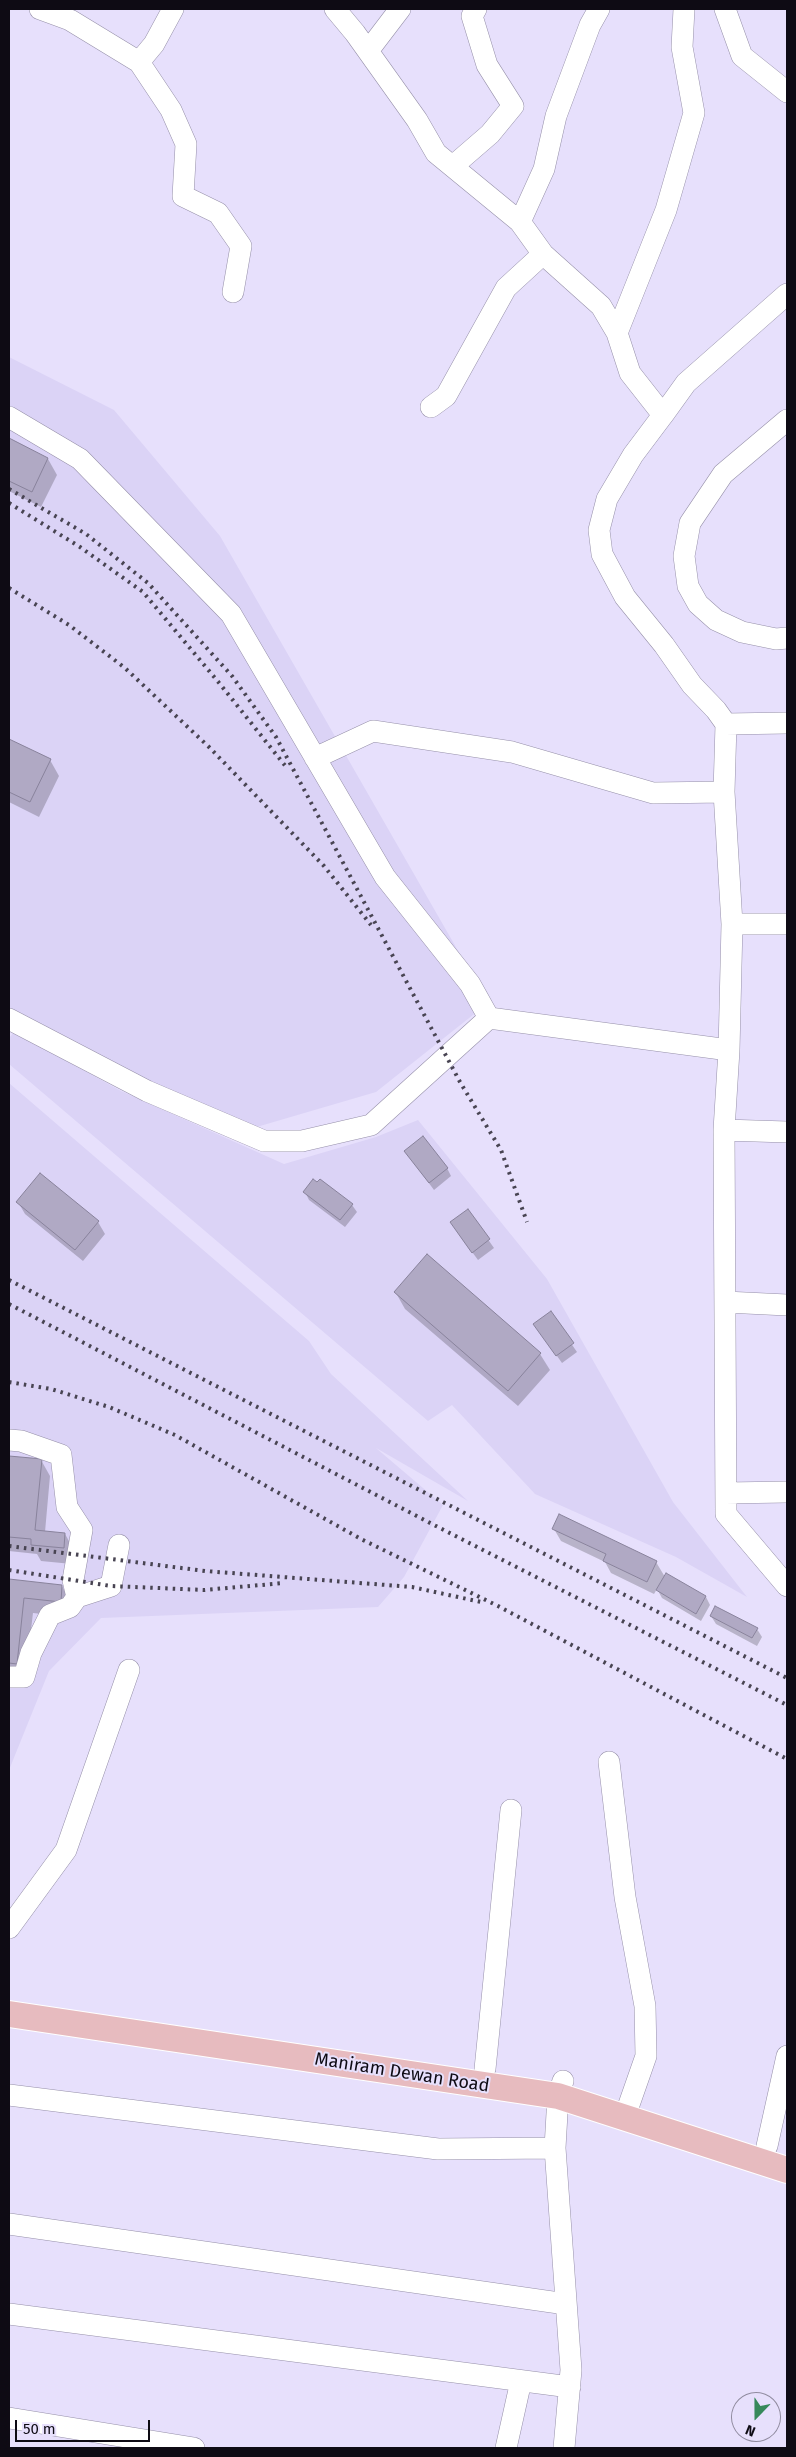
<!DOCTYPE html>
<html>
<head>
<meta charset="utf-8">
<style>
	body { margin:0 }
	#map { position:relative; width:796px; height:2457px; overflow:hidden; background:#e7e0fc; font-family:"Fira Sans",sans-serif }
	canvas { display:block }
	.frame { position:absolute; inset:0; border:10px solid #0e0b14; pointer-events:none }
	.north { position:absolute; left:731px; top:2392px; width:50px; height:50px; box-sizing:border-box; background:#e7e0fc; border:1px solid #908b9f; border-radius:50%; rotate:202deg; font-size:14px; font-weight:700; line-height:20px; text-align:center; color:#0e0b14 }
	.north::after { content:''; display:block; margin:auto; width:18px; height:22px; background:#37895b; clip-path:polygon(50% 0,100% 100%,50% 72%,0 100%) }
	.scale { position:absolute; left:15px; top:2420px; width:135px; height:22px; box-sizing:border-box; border:2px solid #0e0b14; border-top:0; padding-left:6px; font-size:15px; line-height:18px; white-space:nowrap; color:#0e0b14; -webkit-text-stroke:4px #e7e0fc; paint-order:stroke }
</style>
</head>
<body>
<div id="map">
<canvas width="796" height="2457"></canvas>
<div class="frame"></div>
<div class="north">N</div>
<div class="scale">50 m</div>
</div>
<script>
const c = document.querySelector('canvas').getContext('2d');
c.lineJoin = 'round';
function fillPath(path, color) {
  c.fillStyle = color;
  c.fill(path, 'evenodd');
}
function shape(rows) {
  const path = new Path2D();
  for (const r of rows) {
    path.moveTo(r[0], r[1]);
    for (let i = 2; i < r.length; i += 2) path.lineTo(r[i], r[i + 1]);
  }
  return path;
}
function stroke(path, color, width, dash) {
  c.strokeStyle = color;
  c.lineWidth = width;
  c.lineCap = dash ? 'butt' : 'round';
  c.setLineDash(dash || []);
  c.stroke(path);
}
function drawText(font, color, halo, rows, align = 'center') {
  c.font = font + ' "Fira Sans",sans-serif';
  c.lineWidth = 4;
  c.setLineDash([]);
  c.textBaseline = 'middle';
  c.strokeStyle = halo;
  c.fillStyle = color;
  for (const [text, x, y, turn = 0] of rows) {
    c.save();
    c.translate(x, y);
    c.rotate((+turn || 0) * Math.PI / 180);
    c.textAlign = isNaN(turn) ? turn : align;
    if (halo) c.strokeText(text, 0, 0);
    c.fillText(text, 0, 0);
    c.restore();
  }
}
fillPath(shape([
	[9,357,114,410,220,536,488,1003,376,1092,243,1131,9,1016],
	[14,1032,121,1091,284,1164,376,1137,418,1120,547,1279,673,1502,747,1597,676,1557,535,1494,452,1405,428,1421,9,1064,9,1038],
	[9,1083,309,1341,331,1374,468,1501,376,1448,443,1505,404,1577,378,1607,101,1618,49,1671,9,1770]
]), '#dbd3f6');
fillPath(shape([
	[9,440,48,459,57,475,41,507,9,491],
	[9,740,50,760,59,776,39,817,9,802],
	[405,1151,447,1168,451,1176,434,1190],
	[305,1192,352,1205,357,1212,345,1227,309,1200],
	[18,1202,98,1222,105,1234,83,1261,25,1214],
	[468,1211,494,1248,478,1260,456,1230],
	[396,1293,540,1354,550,1370,518,1406,405,1309],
	[550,1313,577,1352,562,1363,540,1332],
	[9,1457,41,1460,50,1476,45,1532,65,1534,74,1550,72,1564,41,1561,37,1554,9,1551],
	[560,1516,656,1562,665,1577,666,1574,706,1597,710,1605,701,1621,662,1598,657,1589,654,1594,611,1573,605,1562,561,1541,554,1529],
	[9,1580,62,1586,71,1602,69,1617,33,1613,25,1680,9,1678],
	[711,1616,757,1629,762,1637,757,1646,716,1624]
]), '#0003');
const building = shape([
	[9,438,48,458,32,492,9,481,9,438],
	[9,739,51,759,30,802,9,792,9,739],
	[423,1136,448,1168,429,1183,404,1151,423,1136],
	[40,1173,99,1221,75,1250,16,1202,40,1173],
	[313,1179,317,1182,320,1179,353,1204,340,1220,303,1192,313,1179],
	[468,1209,490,1239,472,1253,450,1222,468,1209],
	[427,1254,541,1353,508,1391,394,1292,427,1254],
	[551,1311,574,1343,556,1356,533,1324,551,1311],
	[9,1456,42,1459,35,1530,65,1533,64,1548,31,1545,31,1539,9,1537,9,1456],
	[559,1514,657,1561,647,1582,603,1561,606,1554,552,1529,559,1514],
	[666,1573,706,1596,696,1614,656,1590,666,1573],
	[9,1579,62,1585,61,1602,24,1598,17,1664,9,1663,9,1579],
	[715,1606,758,1628,752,1638,710,1616,715,1606]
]);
fillPath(building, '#b0a9c4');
stroke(building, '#89839c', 1);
const minor = shape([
	[40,9,70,20,139,62,171,110,186,144,183,196,218,213,241,246,233,292],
	[335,9,355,33,417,120,436,153,520,222,543,254,601,306,617,333,630,373,663,415,633,455,607,499,599,530,602,554,625,597,664,645,692,685,716,710,726,724,724,792,732,924,729,1050,724,1130,726,1514,787,1586],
	[725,9,742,56,787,92],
	[368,51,400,9],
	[139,62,154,44,173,9],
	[453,166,490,134,513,106,487,65,472,16,476,9],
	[520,222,544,169,556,116,590,25,599,9],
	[617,333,666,210,694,113,682,47,684,9],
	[431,407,446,396,506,288,543,254],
	[663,415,686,383,787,294],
	[9,417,80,459,231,614,385,877,470,984,489,1018],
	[787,420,723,474,690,523,684,556,688,586,698,604,716,620,742,632,776,639,787,638],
	[726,724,787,723],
	[315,758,373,731,512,752,653,793,724,792],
	[732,924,787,924],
	[9,1019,147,1091,264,1141,302,1141,371,1125,489,1018,729,1050],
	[724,1130,787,1132],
	[725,1302,787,1305],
	[9,1440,21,1441,61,1455,67,1507,82,1530,73,1580,77,1597,70,1607,50,1615,31,1653,24,1677,9,1677],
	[726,1493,787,1492],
	[77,1597,111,1586,119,1545],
	[609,1762,625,1897,645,2006,646,2056,625,2116],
	[9,1928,66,1850,129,1670],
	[485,2069,511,1810],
	[563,2081,558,2096,555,2148,571,2370,564,2448],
	[9,2095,438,2149,555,2148],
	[767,2146,787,2056],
	[9,2224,566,2304],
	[9,2314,570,2387],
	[9,2418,194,2448],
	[506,2448,521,2381]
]);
const major = shape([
	[9,2014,558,2096,787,2170]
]);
stroke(minor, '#9690a9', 22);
stroke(major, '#fff', 28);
stroke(minor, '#fff', 21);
stroke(major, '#e7bbbf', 26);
stroke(shape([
	[9,489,86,534,148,583,232,676,276,737,460,1082,501,1150,527,1222],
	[9,503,80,547,143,592,220,684,287,768],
	[9,588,69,625,125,668,209,747,324,866,371,925],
	[9,1280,787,1678],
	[9,1304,436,1526,787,1705],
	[9,1382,51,1389,109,1407,175,1435,361,1539,498,1606,787,1759],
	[9,1546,205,1571,412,1587,481,1602],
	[9,1570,111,1586,204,1590,284,1583]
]), '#484452', 4, [2.5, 5]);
drawText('18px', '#0e0b14', '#e7e0fc', [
	["Maniram Dewan Road",402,2073,9]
]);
</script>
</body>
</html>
